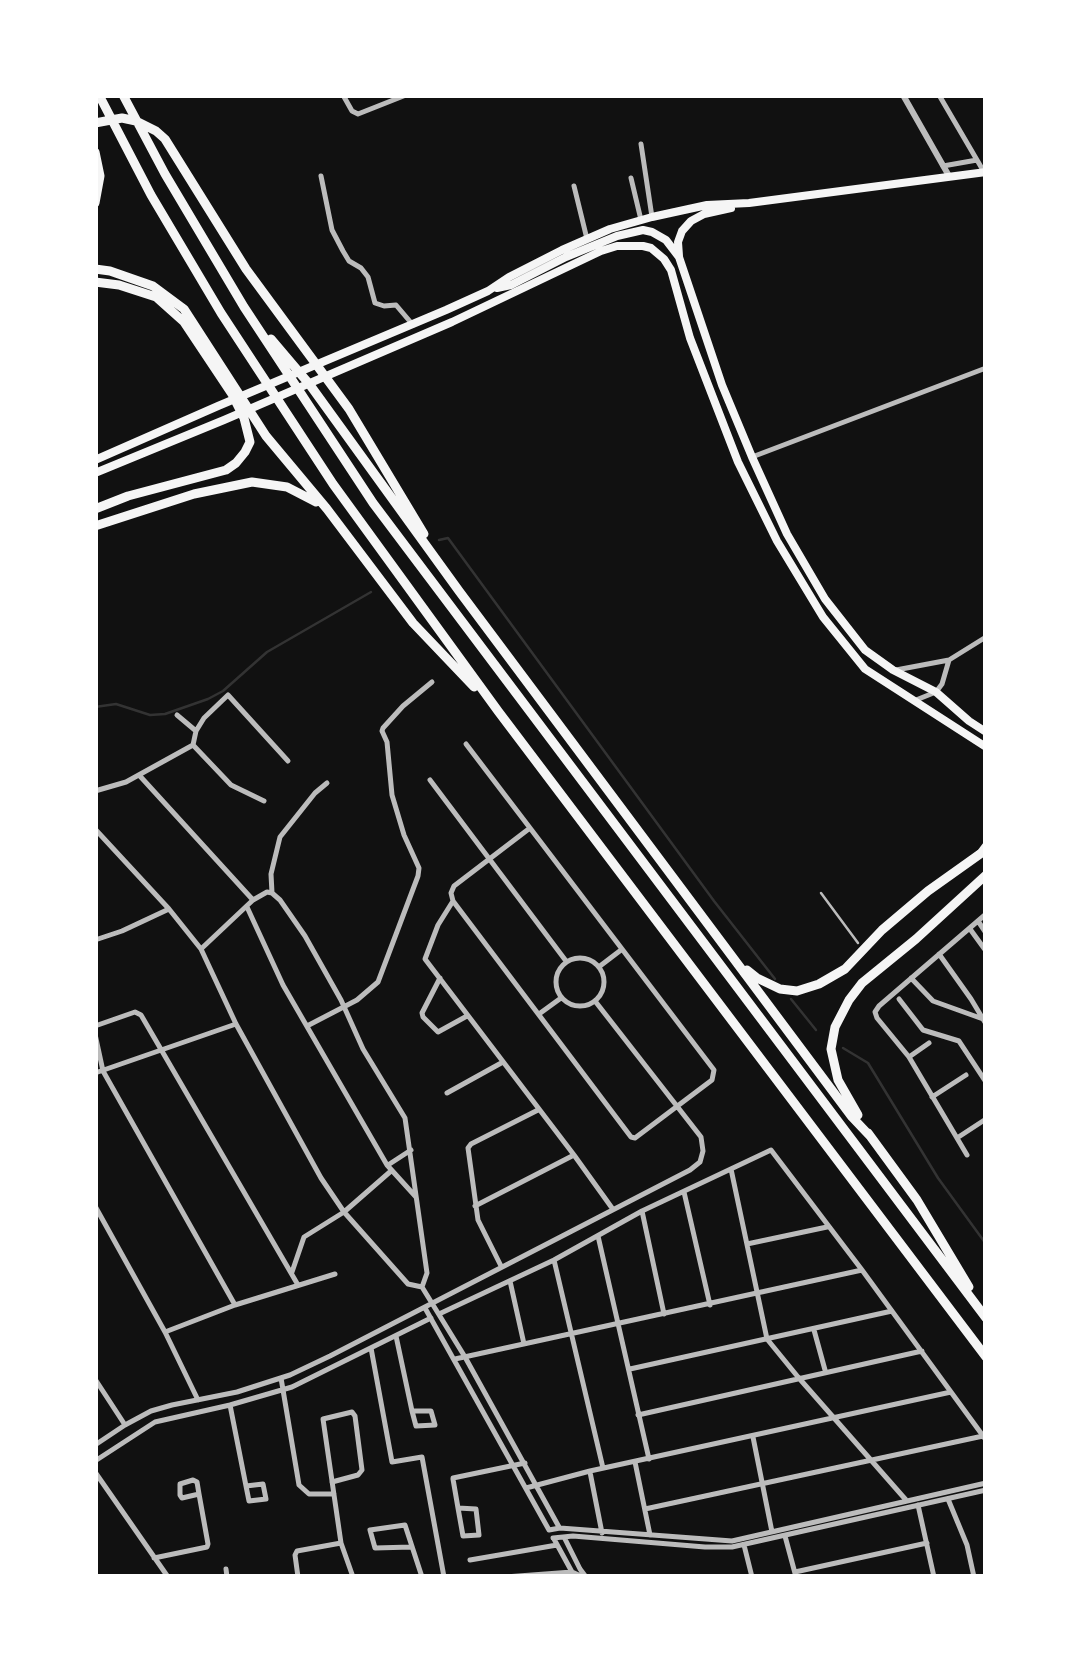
<!DOCTYPE html>
<html>
<head>
<meta charset="utf-8">
<style>
	body { margin:0 }
	#map { position:relative; width:1081px; height:1672px; overflow:hidden; background:#111; font-family:"Exo 2",sans-serif }
	canvas { display:block }
	.frame { position:absolute; inset:0; border:98px solid #fff; pointer-events:none }
</style>
</head>
<body>
<div id="map">
<canvas width="1081" height="1672"></canvas>
<div class="frame"></div>
</div>
<script>
const c = document.querySelector('canvas').getContext('2d');
c.lineJoin = 'round';
function shape(rows) {
  const path = new Path2D();
  for (const r of rows) {
    if (r.length === 3) {
      path.moveTo(r[0] + r[2], r[1]);
      path.arc(r[0], r[1], r[2], 0, 2 * Math.PI);
      continue;
    }
    path.moveTo(r[0], r[1]);
    for (let i = 2; i < r.length; i += 2) path.lineTo(r[i], r[i + 1]);
  }
  return path;
}
function stroke(path, color, width, dash) {
  c.strokeStyle = color;
  c.lineWidth = width;
  c.lineCap = dash ? 'butt' : 'round';
  c.setLineDash(dash || []);
  c.stroke(path);
}
stroke(shape([
	[439,540,448,538,714,901,775,979],
	[95,707,116,704,150,715,165,714,208,699,223,691,267,652,371,592],
	[791,999,816,1030],
	[843,1048,868,1063,938,1178,986,1244]
]), '#333', 2.5);
stroke(shape([
	[821,893,858,943]
]), '#bcbcbc', 2.5);
stroke(shape([
	[343,95,352,111,358,114,406,95],
	[939,95,984,172],
	[641,144,652,217],
	[943,166,977,160],
	[321,176,332,230,343,251,349,261,361,268,368,277,375,303,384,306,396,305,413,325],
	[631,178,641,220],
	[574,186,587,239],
	[752,457,986,368],
	[896,670,949,660,986,637],
	[916,700,936,692,942,684,949,660],
	[177,715,196,731],
	[466,744,530,828],
	[193,745,196,731,204,718,228,695,288,761],
	[139,775,253,900],
	[430,780,566,961],
	[95,791,126,782,193,745,231,785,264,801],
	[530,828,714,1070,712,1080,635,1138,631,1137,453,901,451,893,454,886,530,828],
	[95,829,169,909,201,949,236,1024,321,1178,344,1212,408,1284,422,1287],
	[272,893,271,874,280,837,315,793,327,783],
	[453,901,438,925,425,959,574,1155,612,1208],
	[247,907,283,985,387,1165,416,1197],
	[978,921,986,933],
	[970,929,986,951],
	[95,940,122,931,169,909],
	[201,949,253,900,267,892,272,893,280,900,305,936,341,1000,363,1049,405,1118,427,1273,422,1287],
	[939,954,971,999,986,1024],
	[580,982,24],
	[600,966,621,950],
	[440,978,422,1013,423,1017,438,1032,467,1016],
	[911,978,933,1001,983,1019],
	[899,999,923,1030,959,1041,986,1082],
	[539,1014,561,998],
	[95,1026,135,1012,141,1015,298,1285],
	[307,1026,357,1000,378,982,418,876,419,868,404,835,392,795,387,742,382,731,383,728,403,706,432,682],
	[95,1034,103,1071,235,1305],
	[909,1057,929,1043],
	[95,1073,236,1024],
	[447,1093,503,1062],
	[932,1097,966,1075],
	[957,1138,986,1119],
	[967,1155,909,1057,877,1018,875,1012,879,1006,986,914],
	[388,1165,411,1150],
	[731,1169,767,1339,798,1377,906,1500],
	[684,1192,710,1305],
	[95,1206,165,1332,198,1400],
	[475,1206,574,1155],
	[642,1211,664,1314],
	[598,1236,649,1459],
	[747,1244,827,1227],
	[554,1260,603,1468],
	[501,1266,478,1220,468,1148,471,1144,538,1110],
	[292,1272,304,1237,344,1212,391,1171],
	[510,1281,524,1344],
	[422,1287,465,1357,559,1527],
	[425,1308,549,1530],
	[439,1314,554,1260,642,1211,771,1150,862,1270,986,1440],
	[814,1330,825,1370],
	[165,1332,235,1305,335,1274],
	[396,1336,412,1411,416,1426,435,1425,431,1411,412,1411],
	[371,1348,392,1462,422,1457,444,1577],
	[455,1359,862,1270],
	[630,1369,892,1311],
	[281,1378,299,1485,309,1494,334,1494],
	[95,1379,125,1425],
	[230,1405,246,1486,249,1501,266,1499,263,1484,246,1486],
	[638,1415,922,1351],
	[753,1437,772,1532],
	[95,1445,125,1425,151,1411,172,1405,237,1392,290,1375,330,1356,690,1170,700,1162,703,1151,701,1137,595,1001],
	[95,1461,155,1422,230,1405,292,1387,431,1318],
	[635,1462,650,1535],
	[95,1472,168,1577],
	[590,1472,602,1533],
	[332,1482,358,1475,362,1470,355,1416,352,1412,323,1419,341,1543,353,1577],
	[526,1488,590,1471,951,1392],
	[948,1499,967,1545,974,1577],
	[918,1505,934,1577],
	[458,1508,476,1509,479,1535,463,1536,458,1508,453,1479,453,1478,525,1463],
	[645,1509,983,1436],
	[549,1530,560,1528,732,1541,986,1483],
	[785,1536,796,1577],
	[564,1537,580,1569,586,1577],
	[553,1538,573,1536,705,1547,732,1547,986,1490],
	[554,1539,572,1572,583,1577],
	[744,1545,752,1577],
	[411,1547,375,1548,370,1530,405,1525,422,1577],
	[154,1558,207,1547,208,1544,199,1494,197,1482,193,1480,180,1484,180,1495,182,1498,199,1494],
	[470,1560,557,1545],
	[226,1569,227,1577],
	[795,1572,927,1543],
	[298,1577,295,1555,297,1551,341,1543],
	[300,1577,316,1577],
	[505,1577,572,1572]
]), '#bcbcbc', 5);
stroke(shape([
	[903,95,949,176]
]), '#bcbcbc', 6);
stroke(shape([
	[679,256,678,242,682,231,691,221,704,214,731,208],
	[497,288,511,285,566,257,617,236,643,230,652,232,666,240,679,257,722,385,752,457,787,534,825,599,865,650,893,670,936,692,969,721,986,732],
	[95,460,218,406,446,310,488,291,509,277,562,250,610,229,652,217,707,205,749,203,986,172],
	[95,473,224,420,452,322,601,251,617,246,643,246,651,248,664,259,671,270,690,338,738,462,777,541,823,617,865,669,986,747],
	[980,854,986,846]
]), '#f5f5f5', 8);
stroke(shape([
	[99,95,151,195,221,313,333,484,498,711,986,1357],
	[123,95,165,174,244,307,373,503,986,1318],
	[95,123,122,118,136,121,156,131,165,139,246,269,349,409,424,534],
	[95,152,100,176,95,203],
	[95,269,110,271,153,286,184,309,266,436,327,509,413,623,474,687],
	[95,282,119,285,156,297,184,322,232,394,244,418,250,442,245,452,236,463,226,470,128,496,95,509],
	[271,339,310,385,459,591,852,1117,870,1136],
	[95,526,194,494,252,482,287,487,316,502],
	[747,970,757,978,780,989,797,991,819,984,845,969,882,930,928,891,980,854],
	[858,1115,838,1080,831,1049,835,1027,849,1000,862,983,916,939,986,875],
	[868,1133,917,1200,969,1287]
]), '#f5f5f5', 9);
</script>
</body>
</html>
